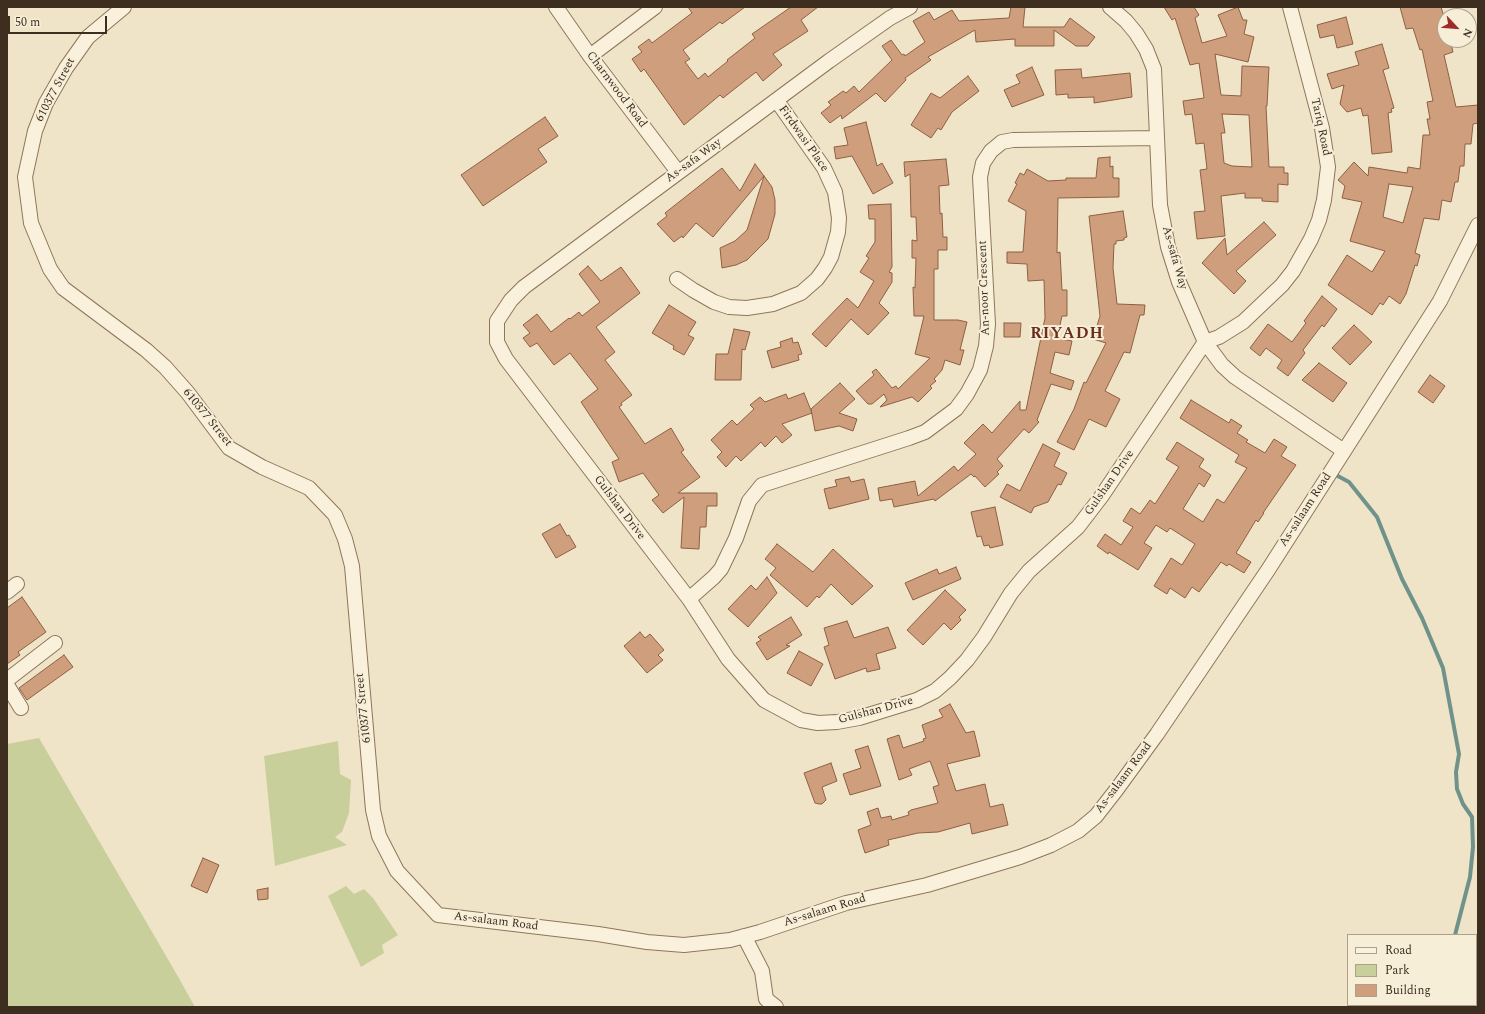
<!DOCTYPE html>
<html>
<head>
<meta charset="utf-8">
<style>
	body { margin:0 }
	#map { position:relative; width:1485px; height:1014px; overflow:hidden; background:#f0e4c8; font-family:Spectral,serif }
	canvas { display:block }
	.frame { position:absolute; inset:0; border:8px solid #3d2e20; pointer-events:none }
	.legend { position:absolute; left:1347px; top:934px; width:130px; height:72px; box-sizing:border-box; background:#f7eed8; border:1px solid #ada18e; margin:0; padding:5px 7px; list-style:none; font-size:12px; color:#3d2e20 }
	.legend li { display:flex; align-items:center; gap:8px; height:20px }
	.legend b { width:20px; border:1px solid #ada18e }
	.north { position:absolute; left:1437px; top:8px; width:40px; height:40px; box-sizing:border-box; background:#f7eed8; border:1px solid #ada18e; border-radius:50%; rotate:116deg; font-size:11px; font-weight:700; line-height:16px; text-align:center; color:#3d2e20 }
	.north::after { content:''; display:block; margin:auto; width:14px; height:18px; background:#9e2a2b; clip-path:polygon(50% 0,100% 100%,50% 72%,0 100%) }
	.scale { position:absolute; left:8px; top:16px; width:99px; height:18px; box-sizing:border-box; border:2px solid #3d2e20; border-top:0; padding-left:5px; font-size:12px; line-height:14px; white-space:nowrap; color:#3d2e20; -webkit-text-stroke:3px #f7eed8; paint-order:stroke }
</style>
</head>
<body>
<div id="map">
<canvas width="1485" height="1014"></canvas>
<div class="frame"></div>
<ul class="legend">
<li><b style="height:5px;background:#faf1dc"></b>Road</li>
<li><b style="height:11px;background:#c9cf9b"></b>Park</li>
<li><b style="height:11px;background:#cf9f7d"></b>Building</li>
</ul>
<div class="north">N</div>
<div class="scale">50 m</div>
</div>
<script>
const c = document.querySelector('canvas').getContext('2d');
c.lineJoin = 'round';
function fillPath(path, color) {
  c.fillStyle = color;
  c.fill(path, 'evenodd');
}
function shape(rows) {
  const path = new Path2D();
  for (const r of rows) {
    path.moveTo(r[0], r[1]);
    for (let i = 2; i < r.length; i += 2) path.lineTo(r[i], r[i + 1]);
  }
  return path;
}
function stroke(path, color, width, dash) {
  c.strokeStyle = color;
  c.lineWidth = width;
  c.lineCap = dash ? 'butt' : 'round';
  c.setLineDash(dash || []);
  c.stroke(path);
}
function drawText(font, color, halo, rows, align = 'center') {
  c.font = font + ' Spectral,serif';
  c.lineWidth = 4;
  c.setLineDash([]);
  c.textBaseline = 'middle';
  c.strokeStyle = halo;
  c.fillStyle = color;
  for (const [text, x, y, turn = 0] of rows) {
    c.save();
    c.translate(x, y);
    c.rotate((+turn || 0) * Math.PI / 180);
    c.textAlign = isNaN(turn) ? turn : align;
    if (halo) c.strokeText(text, 0, 0);
    c.fillText(text, 0, 0);
    c.restore();
  }
}
fillPath(shape([
	[39,738,176,973,195,1007,7,1007,7,744],
	[338,741,340,774,351,780,349,813,342,832,335,837,347,845,275,866,264,756],
	[346,886,354,894,364,889,373,898,398,935,382,945,384,953,361,967,328,896]
]), '#c9cf9b');
stroke(shape([
	[1336,475,1349,482,1377,517,1402,579,1422,618,1443,668,1459,754,1456,772,1457,789,1463,804,1472,817,1473,847,1470,877,1455,935],
	[1443,1007,1443,1005]
]), '#6f938a', 4);
const building = shape([
	[688,7,745,7,722,24,720,22,683,50,690,59,685,62,698,79,705,73,708,77,728,61,727,60,755,38,752,34,791,7,818,7,801,20,808,31,773,54,782,65,763,81,756,72,723,98,720,95,684,125,644,69,641,72,632,59,642,52,638,47,649,39,652,43,692,13,688,7],
	[1011,7,1025,7,1023,27,1064,27,1070,18,1095,37,1088,46,1076,46,1054,30,1054,46,1015,46,1015,39,976,42,975,30,928,57,931,60,905,78,906,80,885,102,876,93,842,119,841,115,830,123,821,113,831,105,828,102,843,91,846,93,854,86,859,92,892,60,882,46,891,40,902,55,904,54,905,56,925,42,913,21,929,12,934,20,952,10,959,21,1009,18,1011,7],
	[1164,7,1194,7,1199,15,1195,18,1202,43,1227,36,1218,15,1238,7,1243,20,1247,20,1244,34,1254,37,1248,62,1215,54,1221,95,1241,96,1242,66,1269,67,1267,106,1266,106,1269,167,1284,167,1284,173,1288,173,1288,185,1278,184,1278,202,1262,201,1262,198,1245,198,1245,193,1221,196,1225,236,1197,239,1194,212,1205,211,1200,170,1207,169,1204,143,1196,144,1192,114,1185,115,1183,101,1204,98,1199,63,1190,65,1175,18,1172,20,1164,7],
	[1222,114,1249,115,1252,167,1232,166,1224,163,1221,133,1225,133,1222,114],
	[1400,7,1441,7,1445,20,1445,40,1450,40,1453,52,1444,55,1456,107,1478,105,1478,123,1473,124,1471,144,1465,144,1464,166,1460,166,1458,182,1455,182,1451,202,1442,200,1439,220,1424,218,1415,253,1420,255,1417,266,1415,265,1406,294,1400,304,1389,296,1383,305,1380,303,1372,315,1328,285,1347,255,1372,272,1385,251,1350,241,1362,202,1342,198,1345,186,1338,180,1354,162,1368,176,1369,167,1407,173,1408,167,1420,169,1423,135,1430,135,1427,119,1430,119,1427,102,1433,101,1422,49,1420,50,1413,28,1406,29,1400,7],
	[1389,184,1413,187,1403,223,1383,217,1389,184],
	[1346,17,1353,44,1337,48,1334,35,1320,38,1317,25,1346,17],
	[1382,44,1389,68,1383,70,1394,108,1391,109,1392,112,1388,113,1392,152,1372,154,1368,115,1363,116,1361,108,1347,112,1340,104,1344,85,1332,89,1327,74,1359,65,1355,52,1382,44],
	[1032,67,1044,95,1012,107,1004,90,1020,83,1016,75,1032,67],
	[1081,69,1082,78,1130,73,1132,97,1094,103,1094,97,1068,98,1068,94,1056,95,1055,70,1081,69],
	[968,76,979,91,952,112,941,130,938,128,931,138,911,125,931,93,940,98,968,76],
	[545,117,558,136,538,149,547,162,483,206,461,175,545,117],
	[866,122,877,166,882,163,893,183,873,194,852,156,836,159,834,147,848,145,844,128,866,122],
	[1110,157,1110,167,1113,166,1113,178,1119,178,1119,197,1058,198,1057,253,1060,252,1062,290,1067,290,1067,316,1062,316,1057,338,1072,341,1069,355,1055,352,1050,373,1074,381,1071,390,1051,384,1037,420,1039,422,1029,433,1024,429,997,459,1003,466,997,472,999,474,985,487,975,476,974,477,971,474,935,501,934,499,894,507,892,499,880,501,878,488,915,481,918,496,954,466,958,471,976,454,964,443,983,424,992,433,1020,401,1020,410,1026,410,1045,318,1044,280,1028,281,1027,264,1007,263,1007,252,1023,252,1026,211,1008,201,1017,184,1015,183,1020,173,1024,175,1027,169,1048,181,1066,180,1066,178,1096,178,1098,158,1110,157],
	[946,159,949,185,939,186,940,214,942,213,943,237,947,237,947,250,938,250,938,269,934,269,934,320,958,320,967,322,960,350,964,350,960,365,945,360,942,370,934,379,936,381,930,386,932,388,918,402,912,397,880,407,887,400,884,394,872,404,868,404,856,391,874,375,872,372,876,369,892,388,896,386,898,389,930,358,915,354,924,316,914,316,913,287,915,288,916,258,912,258,912,240,917,241,916,217,911,217,910,174,905,177,904,162,946,159],
	[755,164,764,176,713,237,696,223,683,238,682,236,674,242,657,224,667,216,665,213,722,168,740,191,755,164],
	[764,176,772,187,775,200,775,214,768,239,747,260,736,265,722,268,720,248,735,241,747,230,764,176],
	[891,204,892,267,889,272,892,273,892,282,879,303,889,313,868,335,851,319,826,347,812,334,847,298,858,308,874,281,860,272,869,258,866,256,875,242,875,219,869,219,868,205,891,204],
	[1123,211,1127,237,1124,238,1124,240,1116,241,1116,244,1114,244,1113,268,1117,304,1145,305,1144,315,1140,315,1130,353,1124,352,1105,391,1120,399,1106,427,1089,419,1074,450,1057,442,1074,409,1084,382,1086,383,1106,343,1093,339,1100,316,1089,216,1123,211],
	[1264,222,1276,235,1236,271,1246,281,1234,294,1202,263,1225,238,1227,255,1264,222],
	[588,266,601,281,621,267,640,293,596,327,615,352,605,360,632,395,621,403,622,405,619,407,645,444,671,428,684,450,681,452,700,477,678,493,717,493,717,506,707,506,706,527,700,527,699,549,681,548,684,497,663,513,652,500,659,495,643,473,619,482,612,462,619,459,581,402,598,389,570,353,554,365,537,343,530,347,523,338,530,333,523,325,537,314,551,332,569,318,570,319,579,312,582,316,600,302,579,274,588,266],
	[1322,296,1337,309,1324,327,1322,325,1303,350,1305,353,1288,376,1277,368,1282,360,1266,348,1260,356,1250,348,1268,324,1292,342,1306,323,1304,321,1322,296],
	[669,305,696,322,688,335,694,338,684,355,673,349,674,346,652,333,669,305],
	[1004,323,1021,323,1020,337,1004,337,1004,323],
	[1354,325,1372,342,1350,365,1332,348,1354,325],
	[734,329,750,332,745,350,742,349,741,380,715,380,716,354,728,354,734,329],
	[792,338,793,343,798,342,802,354,798,355,799,360,772,368,767,351,781,347,780,342,792,338],
	[1319,363,1347,383,1333,402,1302,380,1319,363],
	[1430,375,1445,386,1433,403,1418,392,1430,375],
	[840,383,855,399,839,413,857,419,853,431,839,426,815,431,811,409,840,383],
	[804,393,812,413,782,424,792,435,782,443,776,436,765,447,761,442,741,461,736,456,726,467,717,457,722,452,711,440,732,420,737,425,754,409,750,405,760,397,765,402,786,394,788,399,804,393],
	[1191,400,1229,423,1231,419,1242,426,1237,433,1248,440,1246,442,1265,453,1274,439,1287,447,1281,456,1296,465,1263,513,1264,513,1258,522,1256,520,1236,553,1251,562,1244,573,1229,564,1227,566,1221,562,1199,592,1192,587,1185,598,1170,588,1167,594,1154,586,1171,558,1182,565,1195,544,1170,528,1167,532,1156,525,1144,543,1152,548,1138,570,1109,552,1108,554,1097,546,1105,534,1121,545,1133,527,1123,521,1131,508,1140,514,1150,500,1155,504,1179,467,1166,459,1177,442,1204,459,1199,467,1211,475,1204,487,1199,483,1183,509,1203,522,1217,499,1224,503,1247,468,1235,462,1239,455,1180,418,1191,400],
	[1043,444,1060,453,1054,466,1067,473,1061,485,1058,484,1048,502,1034,507,1031,513,1000,497,1007,484,1020,491,1043,444],
	[849,477,851,482,864,479,869,499,829,509,824,489,837,486,835,480,849,477],
	[995,507,1003,545,990,548,989,545,984,546,981,536,977,537,971,512,995,507],
	[560,524,567,536,569,535,576,547,556,558,542,534,560,524],
	[777,544,813,572,833,549,873,586,852,605,831,584,819,598,817,596,807,607,770,575,776,568,765,559,777,544],
	[956,567,961,579,913,600,905,583,937,569,939,574,956,567],
	[767,577,777,593,748,627,728,609,751,585,756,590,767,577],
	[945,590,966,610,959,617,961,620,951,630,944,623,923,645,907,630,945,590],
	[22,597,46,632,18,652,20,655,7,664,7,608,22,597],
	[791,617,802,635,786,645,790,646,767,660,756,643,761,640,758,637,791,617],
	[847,621,854,638,888,627,896,648,876,654,880,669,867,672,866,668,835,679,824,647,829,645,824,628,847,621],
	[640,632,645,638,650,634,664,650,658,655,663,660,647,673,624,646,640,632],
	[799,651,823,664,811,686,787,673,799,651],
	[64,655,73,667,27,700,19,688,64,655],
	[950,704,966,733,974,731,980,756,947,764,956,791,985,784,990,807,1003,804,1008,825,972,834,970,823,938,832,918,833,888,840,889,845,865,853,858,830,871,825,867,812,878,808,881,818,891,816,892,820,909,815,908,812,911,810,938,803,933,787,939,785,930,761,909,769,912,775,899,780,887,739,899,735,903,748,924,741,923,739,926,738,922,725,943,717,939,710,950,704],
	[868,746,881,786,850,795,843,774,861,768,855,750,868,746],
	[831,763,837,781,822,787,826,800,822,804,819,804,815,803,804,773,831,763],
	[203,858,219,865,207,893,191,886,203,858],
	[268,888,268,899,258,900,257,890,268,888]
]);
fillPath(building, '#cf9f7d');
stroke(building, '#8d5f41', 1);
const minor = shape([
	[124,7,88,37,66,68,46,103,35,131,25,177,31,223,50,269,63,288,146,350,165,367,188,393,229,448,262,467,309,488,335,515,345,539,352,566,373,810,379,836,397,871,438,915,598,934,647,942,684,945,730,940,760,932,846,903,927,885,1020,857,1051,845,1078,831,1096,816,1117,789,1157,734,1268,570,1440,301,1478,225],
	[556,7,590,56,678,172],
	[910,7,890,18,829,61,524,287,511,300,497,321,497,342,506,359,689,599,728,659,764,700,801,720,818,723,837,722,859,718,917,700,935,691,950,678,967,660,984,637,1011,593,1029,571,1078,527,1101,497,1205,342,1219,337,1243,322,1282,285,1293,271,1311,239,1319,220,1324,200,1328,167,1322,128,1290,7],
	[1110,7,1126,21,1136,33,1146,49,1154,69,1160,205,1168,247,1179,282,1205,342,1222,365,1235,377,1344,451],
	[590,56,655,7],
	[677,279,693,290,714,302,729,307,747,308,773,304,801,293,817,279,825,268,831,257,838,232,839,218,835,192,824,168,777,101],
	[7,592,17,584],
	[689,599,714,577,721,569,736,538,749,501,762,485,909,438,925,432,956,409,967,394,980,370,986,346,988,324,980,177,983,163,991,151,1002,142,1013,140,1156,138],
	[7,680,55,643],
	[7,685,21,708],
	[744,936,762,971,766,999,776,1007]
]);
stroke(minor, '#8d765c', 16);
stroke(minor, '#faf1dc', 14);
drawText('12px', '#3d2e20', '#f7eed8', [
	["610377 Street",56,90,-62],
	["Charnwood Road",616,90,53],
	["Tariq Road",1320,127,78],
	["Firdwasi Place",803,139,55],
	["As-safa Way",694,161,-36],
	["As-safa Way",1174,258,74],
	["An-noor Crescent",985,288,-92],
	["610377 Street",207,418,51],
	["Gulshan Drive",1110,483,-55],
	["Gulshan Drive",619,508,53],
	["As-salaam Road",1306,510,-57],
	["610377 Street",364,708,-96],
	["Gulshan Drive",876,711,-15],
	["As-salaam Road",1124,778,-53],
	["As-salaam Road",825,911,-17],
	["As-salaam Road",496,922,7]
]);
c.letterSpacing = '1px';
drawText('bold 16px', '#6b2e1e', '#f7eed8', [
	["RIYADH",1067,335]
]);
c.letterSpacing = '0px';
</script>
</body>
</html>
